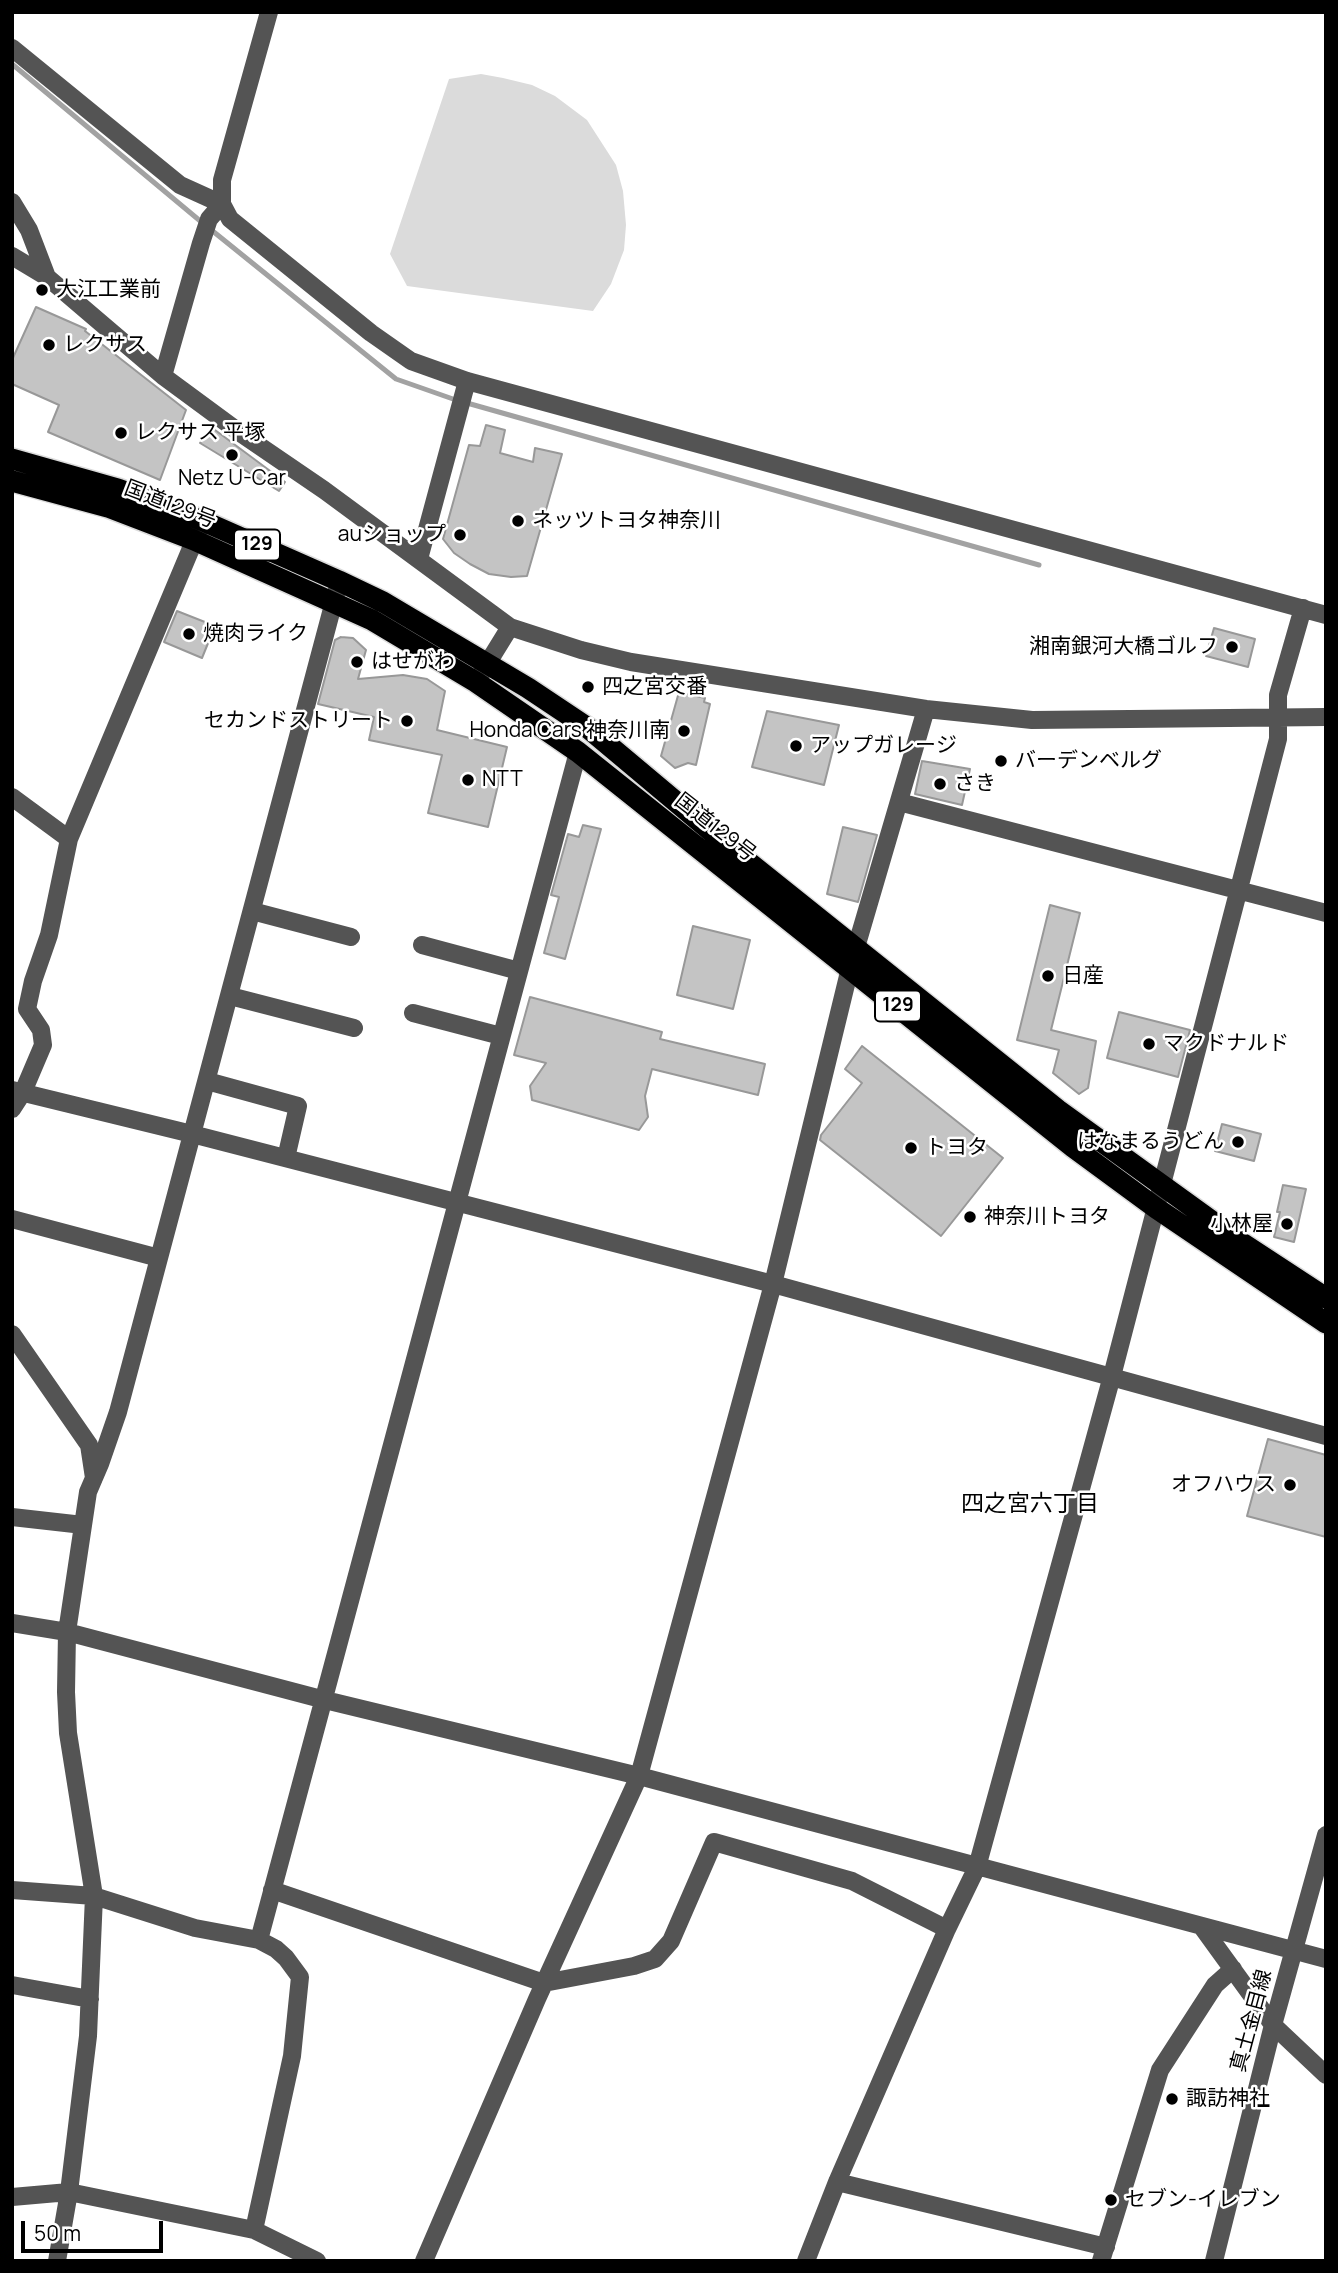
<!DOCTYPE html>
<html>
<head>
<meta charset="utf-8">
<style>
	body { margin:0 }
	#map { position:relative; width:1338px; height:2273px; overflow:hidden; background:#fff; font-family:Manrope,sans-serif }
	canvas { display:block }
	.frame { position:absolute; inset:0; border:14px solid #000; pointer-events:none }
	.scale { position:absolute; left:21px; top:2221px; width:142px; height:32px; box-sizing:border-box; border:4px solid #000; border-top:0; padding-left:9px; font-size:21px; line-height:24px; white-space:nowrap; color:#000; -webkit-text-stroke:5px #fff; paint-order:stroke }
</style>
</head>
<body>
<div id="map">
<canvas width="1338" height="2273"></canvas>
<div class="frame"></div>
<div class="scale">50 m</div>
</div>
<script>
const c = document.querySelector('canvas').getContext('2d');
c.lineJoin = 'round';
function fillPath(path, color) {
  c.fillStyle = color;
  c.fill(path, 'evenodd');
}
function shape(rows) {
  const path = new Path2D();
  for (const r of rows) {
    path.moveTo(r[0], r[1]);
    for (let i = 2; i < r.length; i += 2) path.lineTo(r[i], r[i + 1]);
  }
  return path;
}
function stroke(path, color, width, dash) {
  c.strokeStyle = color;
  c.lineWidth = width;
  c.lineCap = dash ? 'butt' : 'round';
  c.setLineDash(dash || []);
  c.stroke(path);
}
function drawText(font, color, halo, rows, align = 'center') {
  c.font = font + ' Manrope,"Noto Sans JP",sans-serif';
  c.lineWidth = 5;
  c.setLineDash([]);
  c.textBaseline = 'middle';
  c.strokeStyle = halo;
  c.fillStyle = color;
  for (const [text, x, y, turn = 0] of rows) {
    c.save();
    c.translate(x, y);
    c.rotate((+turn || 0) * Math.PI / 180);
    c.textAlign = isNaN(turn) ? turn : align;
    if (halo) c.strokeText(text, 0, 0);
    c.fillText(text, 0, 0);
    c.restore();
  }
}
fillPath(shape([
	[481,74,503,78,532,85,555,96,587,120,616,165,623,191,626,225,624,250,611,284,593,311,407,286,390,254,449,79]
]), '#dbdbdb');
stroke(shape([
	[12,64,199,220,396,379,453,399],
	[467,403,1039,565]
]), '#a2a2a2', 5);
const building = shape([
	[36,307,86,329,85,331,186,410,160,480,48,432,59,405,12,384,12,360,36,307],
	[486,425,505,430,500,453,533,462,535,448,562,454,527,576,511,577,489,574,470,564,454,553,443,539,469,445,480,446,486,425],
	[211,427,285,482,279,491,200,443,211,427],
	[177,611,215,626,202,658,164,642,177,611],
	[1214,628,1255,639,1248,667,1206,656,1214,628],
	[341,637,353,638,366,650,358,679,403,675,427,679,445,691,437,730,507,747,488,827,428,813,442,755,369,740,374,717,318,704,335,640,341,637],
	[679,692,705,698,704,702,710,704,696,765,688,763,675,768,661,756,679,692],
	[767,711,839,725,824,785,752,767,767,711],
	[922,761,970,769,962,805,915,794,922,761],
	[583,825,601,829,565,959,544,953,559,897,551,895,568,834,579,837,583,825],
	[843,827,877,835,858,902,827,894,843,827],
	[1050,905,1080,913,1051,1030,1096,1041,1088,1088,1079,1094,1053,1073,1059,1050,1017,1040,1050,905],
	[693,926,750,940,733,1009,677,995,693,926],
	[530,997,662,1032,660,1039,765,1064,758,1095,652,1069,645,1096,648,1117,639,1130,532,1100,530,1086,546,1063,514,1055,530,997],
	[1119,1012,1190,1030,1178,1077,1107,1058,1119,1012],
	[862,1046,1003,1158,941,1236,820,1140,821,1135,862,1083,845,1069,862,1046],
	[1222,1124,1261,1134,1254,1161,1215,1151,1222,1124],
	[1283,1185,1306,1189,1294,1242,1274,1237,1280,1212,1277,1212,1283,1185],
	[1268,1439,1326,1455,1326,1537,1247,1516,1268,1439]
]);
fillPath(building, '#c4c4c4');
stroke(building, '#989898', 2);
const highway = shape([
	[12,459,118,489,203,521,339,581,383,602,528,688,588,728,737,853,1058,1110,1242,1243,1326,1298],
	[12,481,108,507,194,540,372,620,476,682,578,752,1073,1147,1156,1208,1326,1323]
]);
stroke(highway, '#dbdbdb', 24);
stroke(shape([
	[269,12,222,180,222,204,230,219,371,333,411,361,467,381,1326,615],
	[12,48,180,185,222,204],
	[12,202,29,230,47,277],
	[12,256,47,277,163,376,239,432,324,490,510,627,581,650,631,662,926,709,1032,720,1326,717],
	[163,376,201,243,209,219,222,204],
	[419,559,467,381],
	[481,674,510,627],
	[12,797,69,839,49,935,33,981,27,1009,41,1030,43,1045,23,1092,12,1109],
	[899,802,1326,913],
	[69,839,200,527],
	[252,911,351,937],
	[422,945,519,971],
	[230,996,354,1028],
	[413,1013,501,1036],
	[207,1081,298,1106,286,1158],
	[12,1090,192,1134,773,1284,1326,1436],
	[12,1219,159,1258],
	[12,1334,89,1445,94,1478],
	[12,1517,83,1525],
	[12,1623,67,1632,325,1700,639,1776,1326,1959],
	[12,1890,94,1896,195,1928,259,1940,276,1949,286,1958,300,1977,292,2056,254,2230],
	[272,1890,544,1983,634,1966,655,1959,671,1941,714,1842,852,1881,947,1929],
	[1202,1927,1273,2025,1326,2075],
	[259,1940,578,752],
	[12,1985,90,1999],
	[837,2182,1106,2247],
	[12,2197,69,2192,254,2230,317,2261],
	[57,2261,69,2192,88,2036,94,1896,68,1733,66,1692,67,1632,88,1492,100,1464,118,1412,337,590],
	[424,2261,537,1999,639,1776,773,1284,850,968,926,709],
	[806,2261,837,2182,947,1929,977,1867,1112,1376,1278,739,1278,695,1303,608],
	[1101,2261,1160,2070,1215,1985,1233,1969],
	[1214,2261,1273,2025,1326,1835]
]), '#545454', 18);
stroke(highway, '#000', 21);
for (const [x, y, r, color] of [
	[42,290,7,"#000"],
	[49,345,7,"#000"],
	[121,433,7,"#000"],
	[232,455,7,"#000"],
	[518,521,7,"#000"],
	[460,535,7,"#000"],
	[189,634,7,"#000"],
	[1232,647,7,"#000"],
	[357,662,7,"#000"],
	[588,687,7,"#000"],
	[407,721,7,"#000"],
	[684,731,7,"#000"],
	[796,746,7,"#000"],
	[1001,761,7,"#000"],
	[468,780,7,"#000"],
	[940,784,7,"#000"],
	[1048,976,7,"#000"],
	[1149,1044,7,"#000"],
	[1238,1142,7,"#000"],
	[911,1148,7,"#000"],
	[970,1217,7,"#000"],
	[1287,1224,7,"#000"],
	[1290,1485,7,"#000"],
	[1172,2099,7,"#000"],
	[1111,2200,7,"#000"]
]) {
  const dot = new Path2D();
  dot.arc(x, y, r, 0, 2 * Math.PI);
  c.fillStyle = color;
  c.fill(dot);
  stroke(dot, '#fff', 2.5);
}
for (const [x, y, w] of [
	[257,545,46],
	[898,1006,46]
]) {
  const box = new Path2D();
  box.roundRect(x - w / 2, y - 15.5, w, 31, 5);
  c.fillStyle = '#fff';
  c.fill(box);
  stroke(box, '#000', 2);
}
drawText('bold 19px', '#000', null, [
	["129",257,545],
	["129",898,1006]
]);
drawText('21px', '#000', '#fff', [
	["大江工業前",56,290],
	["レクサス",63,345],
	["レクサス 平塚",135,433],
	["Netz U-Car",232,479,"center"],
	["ネッツトヨタ神奈川",532,521],
	["auショップ",446,535,"right"],
	["焼肉ライク",203,634],
	["湘南銀河大橋ゴルフ",1218,647,"right"],
	["はせがわ",371,662],
	["四之宮交番",602,687],
	["セカンドストリート",393,721,"right"],
	["Honda Cars 神奈川南",670,731,"right"],
	["アップガレージ",810,746],
	["バーデンベルグ",1015,761],
	["NTT",482,780],
	["さき",954,784],
	["日産",1062,976],
	["マクドナルド",1163,1044],
	["はなまるうどん",1224,1142,"right"],
	["トヨタ",925,1148],
	["神奈川トヨタ",984,1217],
	["小林屋",1273,1224,"right"],
	["オフハウス",1276,1485,"right"],
	["諏訪神社",1186,2099],
	["セブン-イレブン",1125,2200]
], 'left');
drawText('21px', '#000', '#fff', [
	["国道129号",170,505,21],
	["国道129号",715,828,38],
	["真土金目線",1252,2021,-75]
]);
drawText('23px', '#000', '#fff', [
	["四之宮六丁目",1030,1505]
]);
</script>
</body>
</html>
